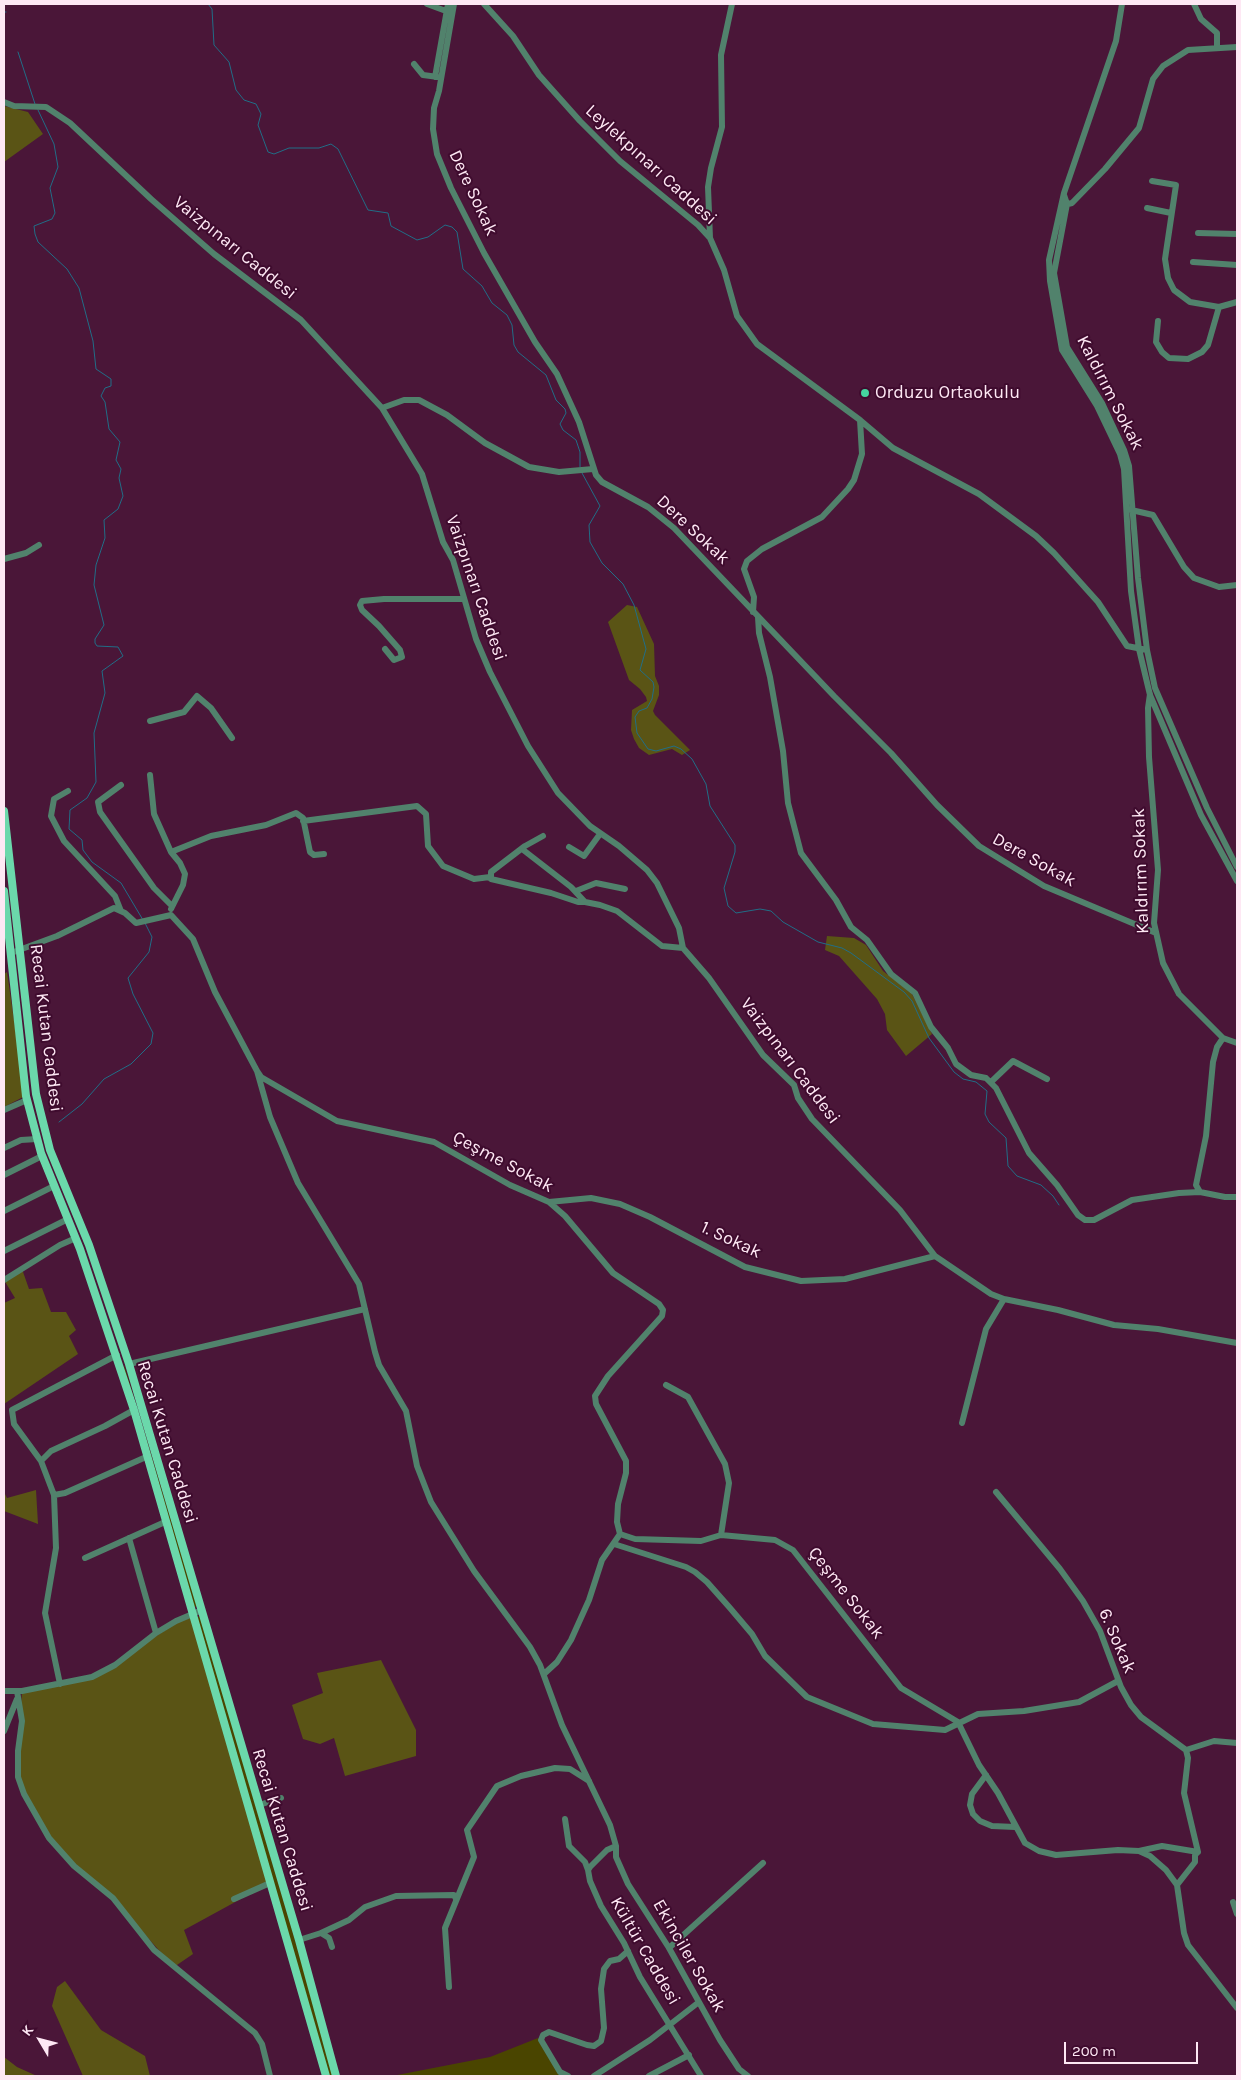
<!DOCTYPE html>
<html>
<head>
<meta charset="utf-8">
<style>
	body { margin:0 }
	#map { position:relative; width:1241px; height:2080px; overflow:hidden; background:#4a1638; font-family:Karla,sans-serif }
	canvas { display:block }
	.frame { position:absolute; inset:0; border:5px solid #fee8f4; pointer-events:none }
	.north { position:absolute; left:15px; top:2015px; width:50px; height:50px; -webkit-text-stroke:4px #3f0b2e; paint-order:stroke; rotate:307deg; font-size:14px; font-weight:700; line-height:20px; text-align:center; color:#fee8f4 }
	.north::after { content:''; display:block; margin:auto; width:18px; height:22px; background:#fee8f4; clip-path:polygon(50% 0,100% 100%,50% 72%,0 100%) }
	.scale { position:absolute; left:1064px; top:2042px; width:134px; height:22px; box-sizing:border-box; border:2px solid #fee8f4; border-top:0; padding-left:6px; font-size:15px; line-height:18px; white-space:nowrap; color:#fee8f4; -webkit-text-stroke:4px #3f0b2e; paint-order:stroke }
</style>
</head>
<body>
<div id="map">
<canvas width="1241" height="2080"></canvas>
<div class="frame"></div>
<div class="north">K</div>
<div class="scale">200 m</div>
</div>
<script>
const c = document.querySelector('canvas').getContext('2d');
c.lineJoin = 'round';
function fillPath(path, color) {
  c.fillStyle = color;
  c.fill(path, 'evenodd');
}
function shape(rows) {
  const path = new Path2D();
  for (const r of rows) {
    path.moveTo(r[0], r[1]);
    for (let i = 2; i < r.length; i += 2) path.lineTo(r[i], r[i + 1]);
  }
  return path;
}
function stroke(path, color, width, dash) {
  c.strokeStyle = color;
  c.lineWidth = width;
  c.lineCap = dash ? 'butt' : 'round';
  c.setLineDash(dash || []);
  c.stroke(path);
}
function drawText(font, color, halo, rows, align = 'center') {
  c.font = font + ' Karla,sans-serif';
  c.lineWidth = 4;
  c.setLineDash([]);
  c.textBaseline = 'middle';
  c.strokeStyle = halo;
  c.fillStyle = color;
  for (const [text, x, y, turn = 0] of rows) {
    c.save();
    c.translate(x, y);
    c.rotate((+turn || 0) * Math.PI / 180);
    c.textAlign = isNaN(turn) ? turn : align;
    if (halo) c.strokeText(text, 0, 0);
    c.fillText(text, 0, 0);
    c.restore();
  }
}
fillPath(shape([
	[124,1365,197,1606,193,1608,125,1376],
	[200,1616,306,1978,333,2076,329,2076,196,1618],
	[538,2038,560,2076,392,2076,490,2057]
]), '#4a4500');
fillPath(shape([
	[4,106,28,112,43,134,4,162],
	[627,605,637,607,654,644,655,676,659,686,659,695,653,711,655,715,690,750,682,755,672,749,649,755,639,748,634,739,631,730,632,710,647,701,646,697,640,689,629,680,608,622],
	[827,936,854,938,866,945,883,971,912,994,932,1034,906,1056,887,1030,885,1014,877,999,839,956,825,950],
	[7,972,25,1096,4,1107,4,974],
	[22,1269,29,1289,42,1288,51,1312,66,1312,76,1330,69,1336,78,1354,4,1404,4,1303,15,1298,4,1280],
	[36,1490,38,1524,4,1511,4,1492,7,1498],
	[192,1613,270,1883,184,1930,193,1954,174,1967,122,1909,66,1857,42,1827,22,1788,18,1751,22,1691,75,1679,102,1671],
	[381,1660,416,1730,416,1756,345,1776,334,1738,320,1744,303,1739,292,1705,323,1693,317,1673],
	[65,1981,101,2030,145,2056,150,2076,83,2076,52,2006,57,1987],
	[4,2057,17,2067,37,2076,4,2076]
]), '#5a5415');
stroke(shape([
	[208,4,212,9,214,45,229,62,236,90,244,100,256,104,261,114,258,125,268,152,274,154,289,148,319,148,331,144,338,149,368,210,388,213,391,226,417,240,428,237,445,225,452,227,457,232,463,269,482,286,492,303,507,315,512,325,514,345,518,352,546,375,556,400,565,409,566,413,560,424,563,430,576,440,580,452,580,467],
	[4,12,6,12],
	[18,52,35,104],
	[38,110,54,144,58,167,50,188,55,213,52,219,34,226,35,234,38,242,67,269,79,288,93,341,96,369,111,379,111,386,105,388,101,396,105,402,109,429,120,442,116,460,121,469,119,478,123,496,118,509,104,520,105,538,96,565,94,585,104,625,95,639,95,643,97,646,118,647,123,656,102,671,105,693,94,733,96,782,87,798,70,810,69,829,82,840,83,850,92,862,121,883,143,920],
	[582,473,600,506,589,525,590,542,602,563,623,584,634,605,646,649,640,670,653,682,654,687,652,699,647,708,639,711,635,717,637,733,648,749,656,751,674,746,681,749,692,759,706,784,710,806,735,845,735,852,724,888,728,906,736,913,760,909,771,911,783,922,818,942,842,948,851,953,904,992,912,1001,929,1038,954,1072,963,1079,976,1082,987,1091,985,1114,989,1122,1006,1138,1008,1166,1017,1176,1041,1185,1053,1196,1059,1205],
	[59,1122,82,1104,104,1079,131,1064,151,1044,153,1033,133,994,128,978,149,952,152,937,145,923]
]), '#216e87', 1);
stroke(shape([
	[427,4,446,11],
	[454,4,439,91,434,108,433,129,437,154,451,188,484,253,535,342,557,374,579,422,596,475,602,482,648,507,674,528,834,696,891,753,937,805,979,846,1044,886,1156,933],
	[484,4,513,36,539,75,580,121,620,161,698,225,710,238,724,270,737,316,757,344,860,420,893,448,979,494,1036,536,1054,553,1098,602,1127,646,1147,650],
	[1122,4,1116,41,1064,193,1049,260,1050,281,1062,350,1097,406,1120,454,1124,469,1131,591,1139,649,1150,695,1201,815,1237,881],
	[1194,4,1201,19,1217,33,1217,48],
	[414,64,423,75,438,77],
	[435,77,448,4],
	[4,102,14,106,46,107,70,123,151,199,214,254,301,320,382,408,422,474,443,542,453,560,476,639,490,672,528,746,558,793,590,826,619,846,647,870,657,883,679,928,683,948,709,978,763,1055,794,1085,798,1098,812,1119,900,1210,935,1256,991,1294,1004,1299,1058,1310,1114,1325,1158,1329,1237,1343],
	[1152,181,1176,185,1165,259,1168,278,1174,290,1190,302,1219,307,1237,302],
	[1064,195,1067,204,1054,273,1067,347,1102,403,1124,450,1129,466,1138,578,1147,650,1155,688,1207,808,1237,867],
	[1064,205,1072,203,1105,169,1139,128,1153,79,1163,66,1188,50,1237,47],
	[1147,208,1171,213],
	[1198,233,1237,234],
	[710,238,708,187,711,168,722,127,721,55,732,4],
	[1193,262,1237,265],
	[1158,321,1156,342,1162,352,1169,358,1188,359,1202,352,1208,345,1219,307],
	[382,408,404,400,419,400,447,415,485,443,529,467,559,472,593,469],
	[1127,509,1153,515,1184,567,1194,578,1219,587,1237,585],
	[4,559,26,553,39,545],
	[753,612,754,597,744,569,747,561,762,549,822,517,848,489,854,480,862,454,860,420],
	[758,617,759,633,770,677,783,751,788,803,801,853,836,900,851,927,867,940,891,974,915,993,931,1027,948,1048,956,1064,971,1075,986,1078,996,1088,1029,1153,1057,1185,1078,1215,1085,1220,1094,1220,1132,1200,1179,1193,1200,1192,1225,1197,1237,1197],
	[385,649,394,660,402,657,400,650,379,626,362,610,360,605,362,601,384,599,463,599],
	[1150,694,1148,708,1149,757,1158,870,1154,923,1163,963,1179,994,1223,1038,1237,1043],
	[150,721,184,712,197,696,211,708,232,738],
	[150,775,154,814,171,852,180,863,185,874,183,885,171,909],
	[121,785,98,802,100,812,154,888,172,906],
	[68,791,54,799,51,816,64,841,115,896,121,911],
	[303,821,417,806,426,814,428,846,443,866,474,879,490,877],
	[569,847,584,856,600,834],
	[522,849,571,887,585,902,578,902,551,893,491,879,491,872,525,846,543,836],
	[171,852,211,836,266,825,296,813,303,818,310,852,314,855,324,854],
	[576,891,596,883,625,889],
	[585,902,600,905,617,911,662,946,683,948],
	[11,953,57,936,114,908,125,913,136,923,171,915,193,939,215,992,257,1071,270,1117,298,1183,359,1284,375,1352,379,1365,406,1411,417,1466,431,1502,474,1571,530,1647,540,1665,562,1725,610,1825,616,1846,616,1857,628,1884,669,1948,720,2040,739,2069,748,2076],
	[257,1071,261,1077,337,1121,434,1142,510,1185,549,1202,565,1216,613,1273,659,1304,663,1310,662,1316,608,1376,595,1396,596,1404,626,1461,626,1473,618,1504,617,1522,620,1534,635,1539,701,1541,721,1535,775,1540,793,1550,901,1688,958,1722,979,1765,998,1793,1025,1843,1039,1851,1056,1855,1118,1850,1139,1851,1150,1856,1166,1870,1177,1885,1184,1933,1188,1945,1237,2008],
	[991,1082,1013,1061,1047,1079],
	[4,1110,27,1100],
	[4,1148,21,1140,37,1139],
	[4,1175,42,1156],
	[1200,1192,1196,1185,1206,1136,1213,1062,1217,1047,1223,1038],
	[549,1202,591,1198,620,1204,650,1217,745,1267,801,1281,845,1279,935,1256],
	[4,1211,54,1186],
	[4,1251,68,1219],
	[4,1280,60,1245,76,1238],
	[129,1364,365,1309],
	[666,1385,688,1397,725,1464,729,1483,721,1535],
	[962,1423,986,1329,1004,1299],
	[41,1461,51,1451,105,1426,134,1410],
	[996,1492,1060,1569,1083,1601,1100,1631,1121,1687,1131,1705,1141,1717,1186,1750,1214,1741,1237,1743],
	[54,1495,65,1493,146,1457],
	[129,1538,156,1633],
	[614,1544,686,1567,695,1572,707,1582,730,1608,752,1634,765,1656,807,1697,873,1724,945,1730,978,1714,1024,1711,1079,1702,1118,1681],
	[85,1558,165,1522],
	[544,1674,557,1662,571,1640,589,1600,602,1560,620,1534],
	[60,1684,45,1613,56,1548,54,1495,41,1461,14,1424,12,1410,117,1355],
	[4,1691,22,1691,92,1677,115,1665,156,1633,176,1621,202,1610],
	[17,1691,22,1721,18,1751,18,1777,24,1794,49,1838,74,1866,113,1898,154,1950,255,2033,262,2044,270,2076],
	[4,1731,17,1699],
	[1186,1750,1188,1758,1184,1793,1198,1852],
	[986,1775,972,1794,970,1805,973,1814,980,1821,992,1826,1015,1827],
	[259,1805,281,1798],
	[565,1819,569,1846,585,1862,588,1870],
	[616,1846,607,1850,590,1867,588,1870,590,1881,601,1906,624,1943,640,1977,701,2076],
	[1139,1851,1162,1846,1198,1852,1195,1855,1195,1862,1177,1885],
	[234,1899,270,1883],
	[1233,1902,1237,1914],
	[321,1933,349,1920,365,1907,396,1896,454,1895,456,1899],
	[299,1940,321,1933,329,1938,332,1947],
	[669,1948,763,1863],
	[449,1987,445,1928,474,1857,467,1830,497,1786,521,1776,555,1768,570,1769,589,1781],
	[568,2076,560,2072,541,2040,543,2035,549,2032,587,2045,594,2046,601,2041,604,2028,601,1989,604,1969,610,1961,619,1959,628,1951],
	[594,2076,650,2040,699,2002],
	[649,2076,689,2055]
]), '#51826c', 6);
stroke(shape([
	[4,811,36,1094,50,1150,89,1245,129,1364,299,1940,336,2076],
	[4,891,26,1096,41,1153,80,1249,134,1410,326,2076]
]), '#6bd8ab', 8);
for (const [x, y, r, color] of [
	[865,393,5,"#45d49f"]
]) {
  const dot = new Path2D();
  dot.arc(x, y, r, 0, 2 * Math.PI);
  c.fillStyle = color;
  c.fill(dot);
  stroke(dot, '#3f0b2e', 2);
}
drawText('18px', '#fee8f4', '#3f0b2e', [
	["Leylekpınarı Caddesi",651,165,42],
	["Dere Sokak",473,193,65],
	["Vaizpınarı Caddesi",235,248,39],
	["Kaldırım Sokak",1110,393,63],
	["Dere Sokak",693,530,43],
	["Vaizpınarı Caddesi",476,588,71],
	["Dere Sokak",1034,860,29],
	["Kaldırım Sokak",1141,871,-92],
	["Recai Kutan Caddesi",46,1028,83],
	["Vaizpınarı Caddesi",790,1061,53],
	["Çeşme Sokak",503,1162,28],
	["1. Sokak",731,1240,25],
	["Recai Kutan Caddesi",167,1442,73],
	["Çeşme Sokak",846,1593,52],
	["6. Sokak",1117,1641,67],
	["Recai Kutan Caddesi",282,1830,73],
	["Kültür Caddesi",645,1951,60],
	["Ekinciler Sokak",689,1956,60]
]);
drawText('18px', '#fee8f4', '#3f0b2e', [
	["Orduzu Ortaokulu",875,393]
], 'left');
</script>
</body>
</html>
